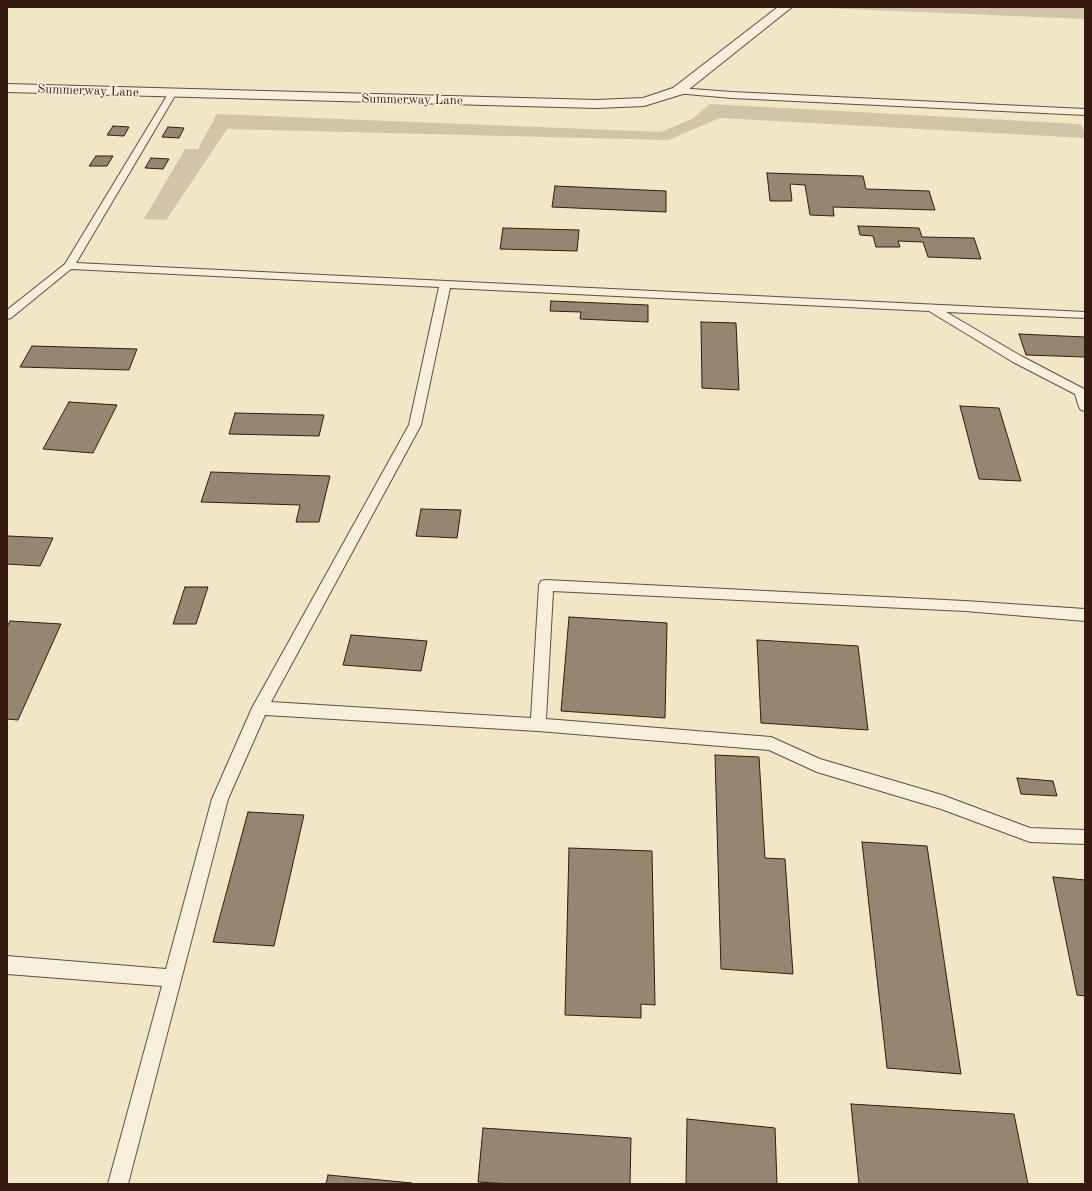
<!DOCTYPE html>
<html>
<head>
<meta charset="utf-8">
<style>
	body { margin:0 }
	#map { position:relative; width:1092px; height:1191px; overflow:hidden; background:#f1e7c7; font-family:"Old Standard TT",serif }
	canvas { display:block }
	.frame { position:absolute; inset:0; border:8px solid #331b10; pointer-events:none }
</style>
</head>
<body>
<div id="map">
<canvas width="1092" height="1191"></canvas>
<div class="frame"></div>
</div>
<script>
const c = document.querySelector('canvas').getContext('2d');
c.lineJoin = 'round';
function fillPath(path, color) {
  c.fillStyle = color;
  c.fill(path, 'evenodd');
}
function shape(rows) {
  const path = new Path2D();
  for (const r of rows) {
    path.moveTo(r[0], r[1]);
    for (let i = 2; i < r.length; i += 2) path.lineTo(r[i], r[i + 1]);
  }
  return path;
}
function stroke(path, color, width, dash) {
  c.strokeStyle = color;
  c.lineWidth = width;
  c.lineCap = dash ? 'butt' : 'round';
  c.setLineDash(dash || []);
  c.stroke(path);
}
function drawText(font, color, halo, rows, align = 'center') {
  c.font = font + ' "Old Standard TT",serif';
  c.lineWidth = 3.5;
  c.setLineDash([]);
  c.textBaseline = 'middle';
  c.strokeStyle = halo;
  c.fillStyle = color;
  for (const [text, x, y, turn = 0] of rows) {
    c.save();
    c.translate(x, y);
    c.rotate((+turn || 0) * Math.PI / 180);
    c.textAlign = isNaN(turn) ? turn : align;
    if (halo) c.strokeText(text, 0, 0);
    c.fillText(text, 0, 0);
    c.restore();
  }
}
fillPath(shape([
	[827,7,1085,7,1085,19,826,8],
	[710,104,1080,124,1085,132,1085,138,720,118,668,140,227,129,166,220,144,219,185,149,198,149,217,114,661,132,692,119]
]), '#d1c4a8');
const building = shape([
	[113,126,129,127,124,136,107,135,113,126],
	[168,127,184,128,179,138,162,137,168,127],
	[96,156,113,156,107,166,89,166,96,156],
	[151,158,169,159,163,169,145,168,151,158],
	[767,173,863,176,866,189,929,191,935,210,833,207,834,216,810,215,805,185,790,184,792,201,770,201,767,173],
	[555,186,666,191,666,212,552,207,555,186],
	[858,226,919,228,922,237,974,238,981,259,928,257,923,242,898,241,900,247,876,247,873,236,860,235,858,226],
	[503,228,579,230,577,251,500,249,503,228],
	[551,301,648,305,648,322,580,319,581,312,550,311,551,301],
	[701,322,736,323,739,390,702,388,701,322],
	[1019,334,1085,337,1085,357,1026,355,1019,334],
	[32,346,137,349,129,370,20,367,32,346],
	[69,402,117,405,93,453,43,449,69,402],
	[960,406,999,408,1021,481,979,479,960,406],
	[235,413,324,415,319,436,229,434,235,413],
	[211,472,330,476,319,522,296,522,300,505,201,502,211,472],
	[421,509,461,510,457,538,416,536,421,509],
	[7,536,53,538,40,566,7,564,7,536],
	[185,587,208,587,196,624,173,624,185,587],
	[569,617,667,623,665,718,561,711,569,617],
	[10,621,61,624,18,720,7,719,7,627,10,621],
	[351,635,427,641,421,671,343,665,351,635],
	[757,640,858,646,868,730,761,723,757,640],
	[715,755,759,757,765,858,785,859,793,974,721,969,715,755],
	[1017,778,1053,781,1057,796,1021,794,1017,778],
	[248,812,304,815,274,946,213,942,248,812],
	[862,842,927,846,961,1074,887,1068,862,842],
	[569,848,652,851,655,1005,641,1004,641,1018,565,1015,569,848],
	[1053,877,1085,880,1085,996,1077,995,1053,877],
	[851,1104,1014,1114,1028,1184,859,1184,851,1104],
	[687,1119,775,1128,777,1184,686,1184,687,1119],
	[483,1128,631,1138,630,1184,510,1184,478,1182,483,1128],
	[328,1175,412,1183,411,1184,326,1184,328,1175]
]);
fillPath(building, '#96856f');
stroke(building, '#331b10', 1);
const lane = shape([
	[678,88,732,92,1085,109,1085,115,732,98,675,93,674,91,678,88],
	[172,91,176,94,76,263,1085,312,1085,318,946,312,1021,356,1084,389,1085,411,1081,410,1079,407,1075,394,1013,362,929,311,450,288,421,425,271,702,531,718,539,585,541,581,546,580,965,601,1085,609,1085,621,965,611,553,591,546,719,771,737,820,759,942,795,1030,828,1085,830,1085,844,1030,842,941,809,817,772,769,750,538,731,265,715,228,799,128,1184,108,1184,162,986,7,974,7,956,166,969,212,799,252,708,409,425,439,287,71,269,11,318,7,319,7,310,65,264,168,94,172,91]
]);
const street = shape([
	[778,7,792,7,683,94,644,106,596,108,7,92,7,84,596,100,643,98,673,88,778,7]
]);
stroke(lane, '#624e3e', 2);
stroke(street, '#624e3e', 2);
fillPath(lane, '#f6efdb');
fillPath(street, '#f6efdb');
drawText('13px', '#331b10', '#f6efdb', [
	["Summerway Lane",88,91,2],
	["Summerway Lane",412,100,1]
]);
</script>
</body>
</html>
